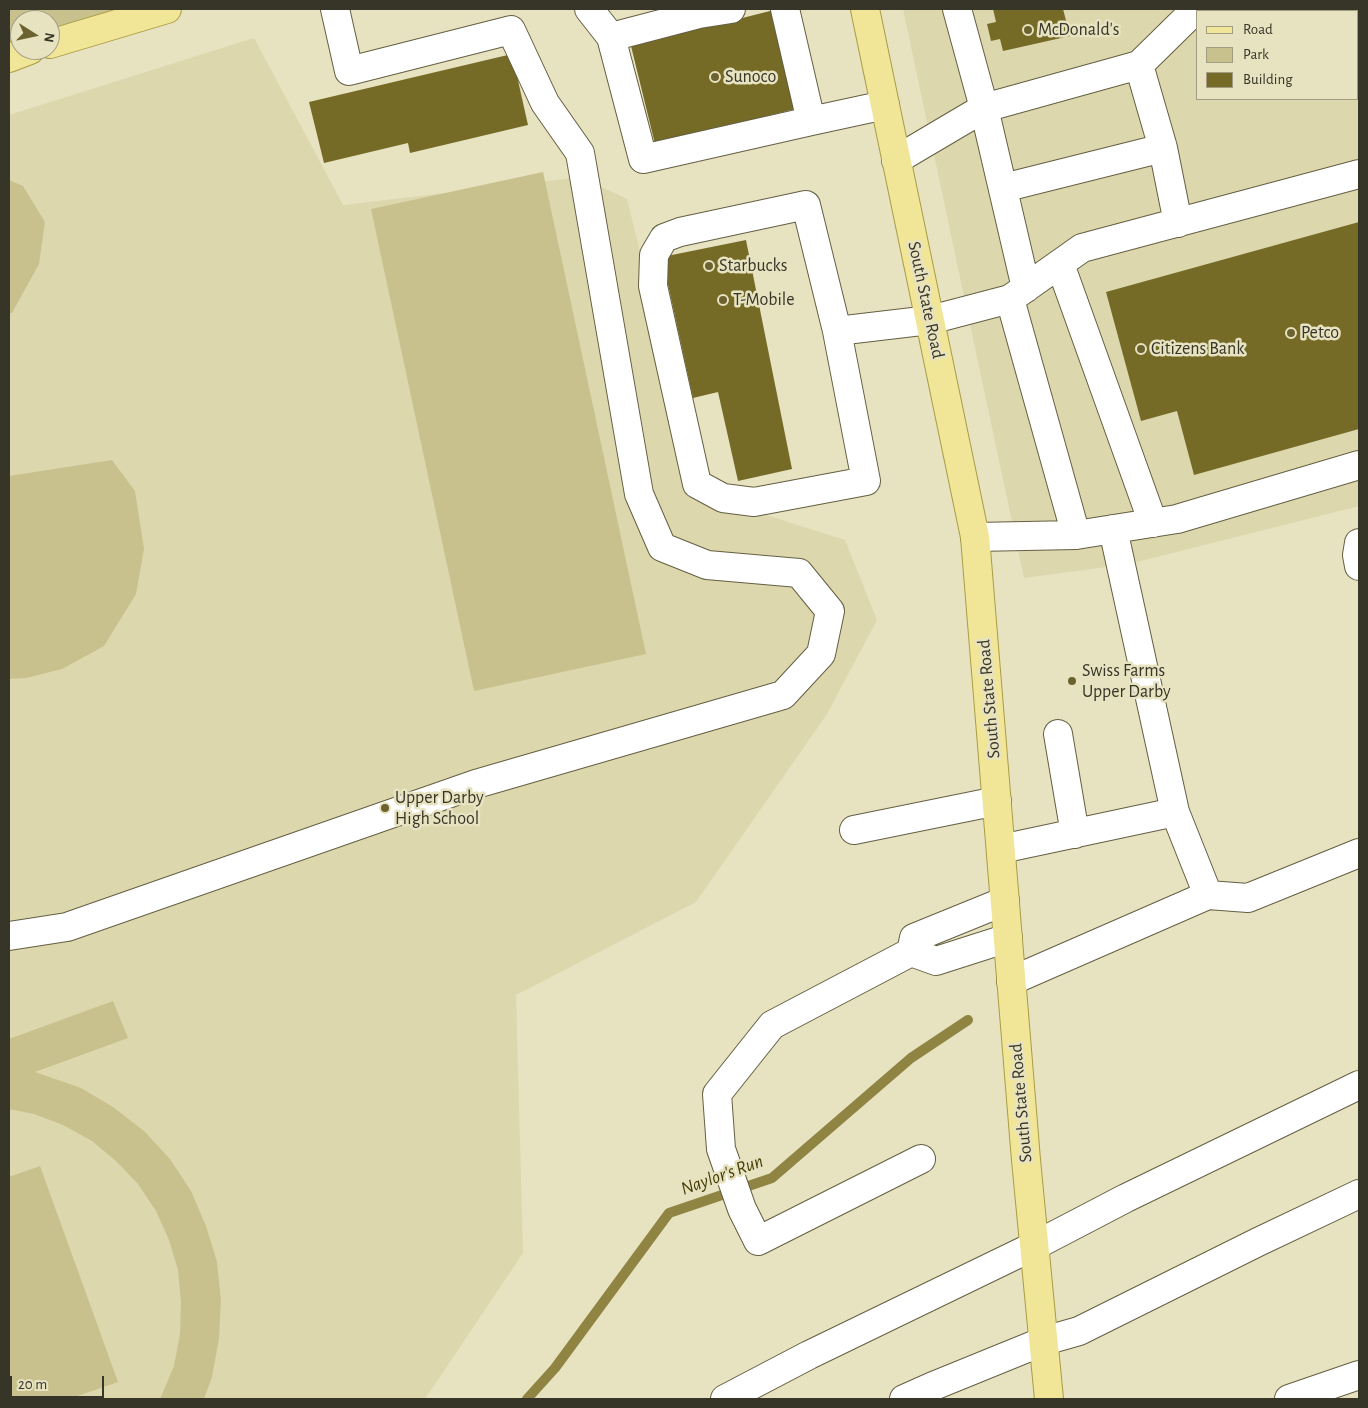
<!DOCTYPE html>
<html>
<head>
<meta charset="utf-8">
<style>
	body { margin:0 }
	#map { position:relative; width:1368px; height:1408px; overflow:hidden; background:#e7e2c0; font-family:"Alegreya Sans",sans-serif }
	canvas { display:block }
	.frame { position:absolute; inset:0; border:10px solid #373528; pointer-events:none }
	.legend { position:absolute; left:1196px; top:10px; width:162px; height:90px; box-sizing:border-box; background:#e7e2c0; border:1px solid #a19d83; margin:0; padding:6px 9px; list-style:none; font-size:15px; color:#373528 }
	.legend li { display:flex; align-items:center; gap:10px; height:25px }
	.legend b { width:25px; border:1px solid #a19d83 }
	.north { position:absolute; left:10px; top:10px; width:50px; height:50px; box-sizing:border-box; background:#e7e2c0; border:1px solid #a19d83; border-radius:50%; rotate:100deg; font-size:14px; font-weight:700; line-height:20px; text-align:center; color:#373528 }
	.north::after { content:''; display:block; margin:auto; width:18px; height:22px; background:#6b622f; clip-path:polygon(50% 0,100% 100%,50% 72%,0 100%) }
	.scale { position:absolute; left:10px; top:1376px; width:94px; height:22px; box-sizing:border-box; border:2px solid #373528; border-top:0; padding-left:6px; font-size:15px; line-height:18px; white-space:nowrap; color:#373528; -webkit-text-stroke:4px #e7e2c0; paint-order:stroke }
</style>
</head>
<body>
<div id="map">
<canvas width="1368" height="1408"></canvas>
<div class="frame"></div>
<ul class="legend">
<li><b style="height:6px;background:#f1e598"></b>Road</li>
<li><b style="height:14px;background:#c8c18e"></b>Park</li>
<li><b style="height:14px;background:#756b27"></b>Building</li>
</ul>
<div class="north">N</div>
<div class="scale">20 m</div>
</div>
<script>
const c = document.querySelector('canvas').getContext('2d');
c.lineJoin = 'round';
function fillPath(path, color) {
  c.fillStyle = color;
  c.fill(path, 'evenodd');
}
function shape(rows) {
  const path = new Path2D();
  for (const r of rows) {
    path.moveTo(r[0], r[1]);
    for (let i = 2; i < r.length; i += 2) path.lineTo(r[i], r[i + 1]);
  }
  return path;
}
function stroke(path, color, width, dash) {
  c.strokeStyle = color;
  c.lineWidth = width;
  c.lineCap = dash ? 'butt' : 'round';
  c.setLineDash(dash || []);
  c.stroke(path);
}
function drawText(font, color, halo, rows, align = 'center') {
  c.font = font + ' "Alegreya Sans",sans-serif';
  c.lineWidth = 5;
  c.setLineDash([]);
  c.textBaseline = 'middle';
  c.strokeStyle = halo;
  c.fillStyle = color;
  for (const [text, x, y, turn = 0] of rows) {
    c.save();
    c.translate(x, y);
    c.rotate((+turn || 0) * Math.PI / 180);
    c.textAlign = isNaN(turn) ? turn : align;
    if (halo) c.strokeText(text, 0, 0);
    c.fillText(text, 0, 0);
    c.restore();
  }
}
fillPath(shape([
	[903,9,1359,9,1359,506,1129,564,1024,578],
	[1197,11,1357,11,1357,99,1197,99],
	[254,38,343,205,581,177,627,199,700,494,845,540,877,620,827,714,696,902,516,995,523,1253,425,1399,9,1399,9,115]
]), '#ddd7ae');
fillPath(shape([
	[9,9,157,9,157,11,9,65],
	[20,20,50,20,50,50,20,50],
	[543,172,646,654,474,691,371,209],
	[9,180,23,186,45,222,39,264,12,313,9,313],
	[112,460,135,491,144,549,136,594,104,646,62,669,26,678,9,679,9,476],
	[113,1001,128,1038,35,1072,81,1088,113,1107,144,1131,170,1159,191,1191,206,1226,217,1262,221,1300,219,1339,212,1377,204,1399,160,1399,174,1366,180,1334,181,1302,178,1270,169,1240,156,1211,138,1184,116,1161,92,1141,63,1125,34,1114,9,1109,9,1039],
	[40,1166,118,1382,69,1399,9,1399,9,1177]
]), '#c8c18e');
stroke(shape([
	[527,1399,555,1368,669,1213,772,1178,911,1058,968,1020]
]), '#8f8442', 10);
fillPath(shape([
	[993,9,1063,9,1070,36,1003,51,1000,39,991,41,987,24,996,22],
	[774,10,799,108,655,144,631,46],
	[512,54,528,125,410,153,408,143,324,163,309,102],
	[1359,222,1359,429,1194,475,1177,411,1141,421,1106,292],
	[746,240,792,469,738,481,718,392,693,398,662,257]
]), '#756b27');
const minor = shape([
	[589,9,611,37,699,14,731,9],
	[957,9,984,108,1026,288],
	[611,37,643,159,811,121,785,9],
	[811,121,885,105],
	[1163,148,1178,223],
	[896,160,984,108,1139,65,1196,9],
	[1003,188,1163,148,1139,65],
	[1060,264,1153,523],
	[1010,299,1076,535],
	[837,331,806,205,680,232,664,238,654,255,653,286,697,484,723,498,754,502,866,481,837,331,930,320,1010,299,1082,248,1359,174],
	[1113,529,1175,812],
	[975,537,1076,535,1177,519,1359,465],
	[1359,543,1357,555,1359,566],
	[1058,734,1075,834],
	[854,830,997,801],
	[1001,849,1175,812,1208,895,1011,981],
	[1208,895,1248,898,1359,853],
	[1005,901,914,938,911,952,936,961,1008,938],
	[9,936,67,927,476,784,783,695,821,654,830,611,799,573,707,565,662,547,639,494,580,153,545,103,511,30,349,71,335,9],
	[911,952,772,1025,717,1094,721,1149,742,1209,758,1241,921,1159],
	[725,1399,809,1355,1034,1246,1126,1198,1359,1085],
	[904,1399,931,1387,1044,1341,1079,1331,1258,1242,1359,1194],
	[1289,1399,1359,1375]
]);
const major = shape([
	[865,9,975,537,1026,1160,1049,1399],
	[50,44,167,9],
	[9,58,30,50]
]);
stroke(minor, '#645f42', 30);
stroke(major, '#a99c45', 30);
stroke(minor, '#fff', 28);
stroke(major, '#f1e598', 28);
for (const [x, y, r, color] of [
	[1028,30,5,"#6b622f"],
	[715,77,5,"#6b622f"],
	[709,266,5,"#6b622f"],
	[723,300,5,"#6b622f"],
	[1291,333,5,"#6b622f"],
	[1141,349,5,"#6b622f"],
	[1072,681,5,"#6b622f"],
	[385,808,5,"#6b622f"]
]) {
  const dot = new Path2D();
  dot.arc(x, y, r, 0, 2 * Math.PI);
  c.fillStyle = color;
  c.fill(dot);
  stroke(dot, '#e7e2c0', 2);
}
drawText('18px', '#373528', '#e7e2c0', [
	["McDonald's",1038,30],
	["Sunoco",725,77],
	["Starbucks",719,266],
	["T-Mobile",733,300],
	["Petco",1301,333],
	["Citizens Bank",1151,349],
	["Swiss Farms",1082,671],
	["Upper Darby",1082,692],
	["Upper Darby",395,798],
	["High School",395,819]
], 'left');
drawText('18px', '#373528', '#e7e2c0', [
	["South State Road",926,300,78],
	["South State Road",989,699,-95],
	["South State Road",1021,1103,-95]
]);
drawText('italic 19px', '#463e06', '#e7e2c0', [
	["Naylor's Run",722,1175,-20]
]);
</script>
</body>
</html>
